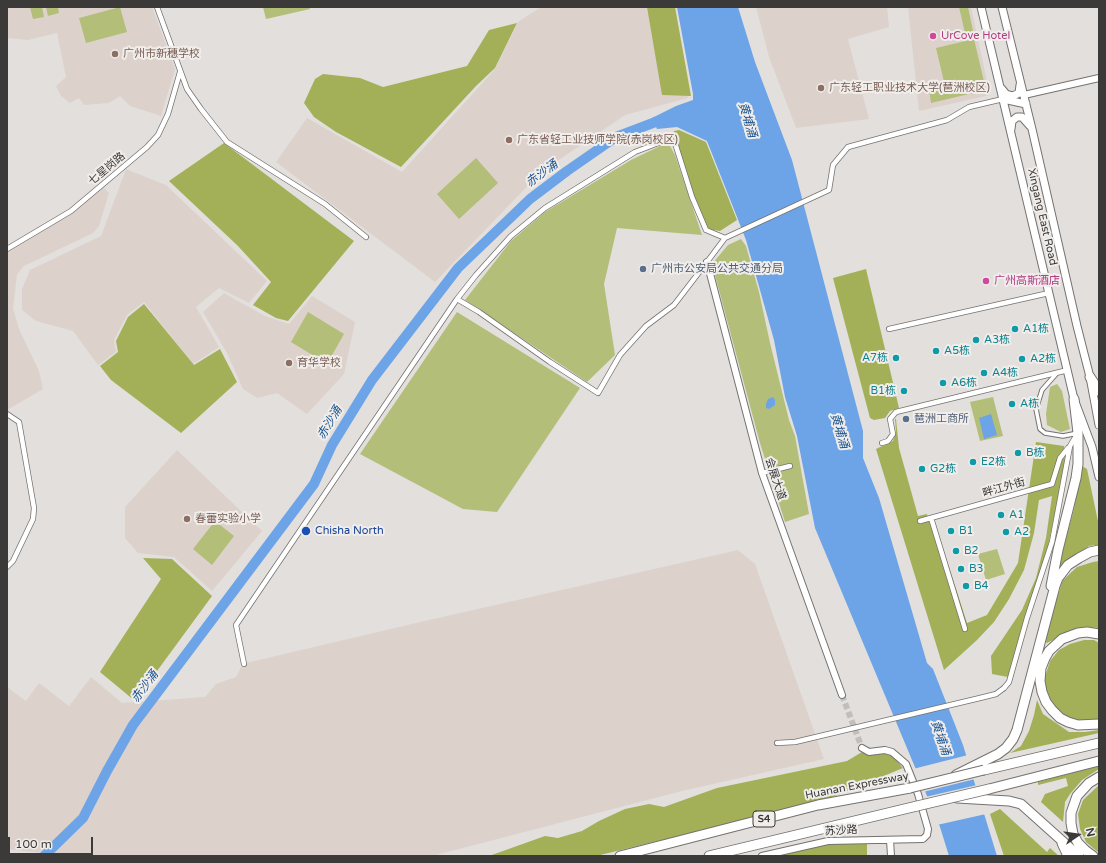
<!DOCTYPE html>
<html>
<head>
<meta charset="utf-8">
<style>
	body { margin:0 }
	#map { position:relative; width:1106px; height:863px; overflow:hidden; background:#e2dfdd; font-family:"Varela Round",sans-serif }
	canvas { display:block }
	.frame { position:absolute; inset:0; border:8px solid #3b3a39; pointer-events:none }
	.north { position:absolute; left:1058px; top:815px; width:40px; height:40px; -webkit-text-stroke:3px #f0edea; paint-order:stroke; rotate:77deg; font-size:11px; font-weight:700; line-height:16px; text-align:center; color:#3b3a39 }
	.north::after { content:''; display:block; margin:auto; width:14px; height:18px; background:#3b3a39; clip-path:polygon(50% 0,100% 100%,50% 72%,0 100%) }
	.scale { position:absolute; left:8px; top:837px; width:85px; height:18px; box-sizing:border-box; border:2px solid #3b3a39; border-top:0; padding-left:5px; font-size:12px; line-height:14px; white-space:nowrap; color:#3b3a39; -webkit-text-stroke:3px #f0edea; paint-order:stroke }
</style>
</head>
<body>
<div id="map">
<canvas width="1106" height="863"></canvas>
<div class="frame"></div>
<div class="north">N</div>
<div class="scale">100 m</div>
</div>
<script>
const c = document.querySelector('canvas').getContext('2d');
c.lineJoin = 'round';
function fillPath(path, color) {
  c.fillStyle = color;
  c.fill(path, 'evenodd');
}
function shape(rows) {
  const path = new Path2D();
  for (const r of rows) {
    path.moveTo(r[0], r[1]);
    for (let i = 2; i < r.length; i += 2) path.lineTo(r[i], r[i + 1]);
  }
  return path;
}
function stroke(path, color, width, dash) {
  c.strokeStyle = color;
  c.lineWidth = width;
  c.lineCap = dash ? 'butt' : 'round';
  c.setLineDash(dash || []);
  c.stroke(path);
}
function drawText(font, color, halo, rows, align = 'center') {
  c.font = font + ' "Varela Round","Noto Sans SC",sans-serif';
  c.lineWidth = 4;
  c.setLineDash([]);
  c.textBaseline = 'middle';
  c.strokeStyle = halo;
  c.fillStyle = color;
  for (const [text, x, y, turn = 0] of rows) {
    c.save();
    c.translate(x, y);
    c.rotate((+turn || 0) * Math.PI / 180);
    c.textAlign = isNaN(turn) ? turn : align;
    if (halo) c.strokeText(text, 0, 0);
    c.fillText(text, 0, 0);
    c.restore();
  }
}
fillPath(shape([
	[7,7,152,7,175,69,161,116,130,106,120,96,109,103,84,105,79,98,70,103,61,96,56,86,66,77,57,33,28,40,7,38],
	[541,7,669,7,688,98,625,115,541,172,435,282,276,162,307,118,402,172,495,69,518,22],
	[756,7,887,7,889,27,848,39,869,119,796,128,769,57],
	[908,7,971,7,990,95,919,111],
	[126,169,166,185,267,281,249,303,219,288,196,307,219,347,193,364,144,302,127,315,114,340,116,352,98,365,73,331,36,321,22,310,22,289,30,270,101,236],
	[103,187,109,193,99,226,93,233,24,266,17,274,13,308,19,329,39,371,43,389,7,410,7,252,72,213],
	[224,293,265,316,289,324,312,296,355,322,344,374,307,414,277,393,257,398,243,389,227,353,203,312],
	[177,450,262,531,212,591,174,557,138,553,125,538,125,507],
	[738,550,755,564,824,759,682,791,432,856,69,856,7,849,7,687,26,701,39,683,69,706,91,677,122,703,205,697,216,684,236,677,242,665,246,663,416,623]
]), '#dcd2cb');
fillPath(shape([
	[30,7,42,7,44,17,33,19],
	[46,7,58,7,59,13,48,16],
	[120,7,127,32,86,43,79,18],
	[263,7,309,7,310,9,266,19],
	[959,7,968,7,973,31,965,33],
	[974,39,986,90,931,103,929,89,945,86,936,48],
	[660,146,670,146,675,155,702,235,617,228,604,284,615,355,587,382,465,300,511,241,545,212,631,160],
	[476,158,498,183,459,219,437,194],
	[741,239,746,246,759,292,770,343,789,420,795,436,809,514,785,522,760,443,712,264,728,245],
	[308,312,344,334,327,364,291,342],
	[457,312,580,388,497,512,463,509,360,454],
	[1057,384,1062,391,1070,429,1061,432,1047,425,1046,414,1050,387],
	[993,397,1003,436,980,441,970,402],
	[215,521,234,536,212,565,193,549],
	[997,549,1005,574,986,580,978,554]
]), '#b3be78');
fillPath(shape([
	[647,7,675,7,691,96,662,95],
	[517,23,495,68,476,86,401,167,336,132,314,117,304,103,315,79,323,74,360,78,383,87,467,66,489,30],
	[679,130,706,142,737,220,720,231,707,229,693,197,678,144,672,137,674,131],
	[224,143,354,241,288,321,276,318,253,305,271,282,238,246,169,181],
	[866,269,899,408,890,411,885,418,874,420,870,418,833,278],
	[144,304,194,365,220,349,237,382,181,433,111,380,100,366,118,352,116,341,128,317],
	[895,419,896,419,899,448,918,516,927,514,929,522,934,520,967,623,987,615,1018,563,1036,442,1064,446,1065,464,1048,546,1008,677,992,674,991,656,1022,610,1036,578,1046,538,1052,496,1039,500,1034,533,1024,570,1009,599,994,622,977,640,944,670,876,449,893,441,896,432],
	[1082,466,1087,469,1099,526,1099,561,1095,545,1089,546,1058,569,1074,509],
	[143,558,172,559,212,596,135,701,100,672,161,579],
	[1099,561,1099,628,1085,627,1071,631,1047,643,1043,640,1063,580,1077,567,1093,562],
	[1084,640,1094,640,1099,643,1099,721,1076,721,1067,717,1051,703,1045,688,1045,677,1050,661,1059,650,1070,644],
	[1037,700,1043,714,1069,732,1085,732,1099,730,1099,733,1010,753,1021,746,1029,731,1034,715],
	[862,752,890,753,903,768,823,801,596,856,489,856,545,836,558,838,582,831,599,821,625,809,649,804,664,807,717,788,847,761],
	[1099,766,1099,769,1082,780,1070,794,1065,802,1063,822,1041,802,1045,794,1068,786,1066,778,1038,785,1038,782],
	[1099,785,1099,853,1086,842,1080,829,1078,814,1083,800],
	[1000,809,1047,852,1050,848,1059,856,1004,856,990,814],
	[847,843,867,844,867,856,779,856,828,844]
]), '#a3b057');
fillPath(shape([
	[677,7,738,7,755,62,792,160,863,431,863,458,879,498,927,663,933,669,963,745,997,856,949,856,940,827,815,528,797,436,785,397,774,340,746,240,737,217,707,141,677,127,657,129,652,118,676,106,693,100,693,94],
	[773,397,775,400,775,405,769,409,766,408,766,404,768,399],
	[991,414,997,435,984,439,979,418]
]), '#6ca4e7');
fillPath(shape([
	[968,755,975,779,923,792,913,769],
	[977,785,986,814,937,825,925,797]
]), '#e2dfdd');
stroke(shape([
	[44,856,83,818,107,771,133,725,314,484,332,445,372,380,458,268,530,199,567,171,616,137,666,118]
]), '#6ca4e7', 10);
stroke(shape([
	[842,695,862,748]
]), '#c1bebc', 6, [6, 3]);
const pedestrian = shape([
	[1057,373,1042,390,1036,409,1040,429,1045,433,1063,436,1078,433]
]);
const minor = shape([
	[157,7,187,89,201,109,227,142,325,204,366,237],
	[7,249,71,211,147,147,158,135,168,114,180,72],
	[457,299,479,312,550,362,598,393,620,355,646,326,674,305,707,262,725,238,829,190,833,165,848,147,947,120,969,107,1003,99],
	[889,329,1049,293],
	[7,414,19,422,34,508,33,519,13,561,7,567],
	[882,443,888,441,893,434,890,419,896,412,1068,370],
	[762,473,790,466],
	[931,518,965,629],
	[920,521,1052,484,1060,458,1068,448],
	[244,664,236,625,457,299,476,275,511,236,545,208,635,152,666,140,675,143,692,197,706,230,725,238],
	[1004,688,1009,682,1027,618,1052,542,1070,446,1076,436],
	[777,743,795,742]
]);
const tertiary = shape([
	[1024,95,1099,78],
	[707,262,762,473,842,695],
	[890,840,891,856],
	[762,856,828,841,923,839,927,835,928,829,918,794,906,764,892,752,885,750,869,752,862,748]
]);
const primary = shape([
	[981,7,1074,399,1092,447,1099,477],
	[1002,7,1032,129,1077,326,1090,377,1099,425],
	[1001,88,1006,94,1013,96,1019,93,1020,85],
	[1003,99,1026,104],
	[1011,129,1012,121,1017,117,1022,117,1030,126]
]);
const motorway = shape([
	[1090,377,1099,391],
	[1051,586,1058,550,1076,478,1078,464,1078,433,1074,399],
	[1099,634,1087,632,1078,633,1062,639,1049,651,1045,658,1041,668,1040,681,1042,692,1046,702,1052,710,1060,718,1068,722,1078,725,1099,724],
	[984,770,1099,743],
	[956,775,998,754,1006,748,1013,739,1017,730,1055,586,1058,578,1068,565,1079,558,1090,552,1099,550],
	[989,789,1099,761],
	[957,798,1009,801,1021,804,1079,856],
	[1062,843,1068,856],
	[620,856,818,805,910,788],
	[709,856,917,806],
	[1093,856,1085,850,1078,843,1073,834,1071,823,1071,813,1077,796,1089,783,1099,777]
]);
stroke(pedestrian, '#757270', 5.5);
stroke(minor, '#757270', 6);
stroke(tertiary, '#757270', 8);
stroke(primary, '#757270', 9);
stroke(motorway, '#757270', 11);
stroke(pedestrian, '#fff', 3.5);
stroke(minor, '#fff', 4.5);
stroke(tertiary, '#fff', 6);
stroke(primary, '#fff', 7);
stroke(motorway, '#fff', 9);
const minorBridge = shape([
	[795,742,980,698,996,694,1004,688]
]);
const motorwayBridge = shape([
	[910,788,984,770],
	[917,806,989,789]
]);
stroke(minorBridge, '#757270', 6, []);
stroke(motorwayBridge, '#757270', 11, []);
stroke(minorBridge, '#fff', 4.5);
stroke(motorwayBridge, '#fff', 9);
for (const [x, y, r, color] of [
	[933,36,4,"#d1479c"],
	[115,54,4,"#8d6e63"],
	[821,88,4,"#8d6e63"],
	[509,140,4,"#8d6e63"],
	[643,269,4,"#5c6f8a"],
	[986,281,4,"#d1479c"],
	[1015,329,4,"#0f9aa8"],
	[976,340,4,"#0f9aa8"],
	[936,351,4,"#0f9aa8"],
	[896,358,4,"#0f9aa8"],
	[1022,359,4,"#0f9aa8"],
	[289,363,4,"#8d6e63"],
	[984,373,4,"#0f9aa8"],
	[943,383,4,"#0f9aa8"],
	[904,391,4,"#0f9aa8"],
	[1012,404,4,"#0f9aa8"],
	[906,419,4,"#5c6f8a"],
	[1018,453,4,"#0f9aa8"],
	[973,462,4,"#0f9aa8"],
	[922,469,4,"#0f9aa8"],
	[1001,515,4,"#0f9aa8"],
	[187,519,4,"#8d6e63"],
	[306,531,5,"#1a4fb4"],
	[951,531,4,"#0f9aa8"],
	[1006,532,4,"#0f9aa8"],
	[956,551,4,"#0f9aa8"],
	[961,569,4,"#0f9aa8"],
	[966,586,4,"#0f9aa8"]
]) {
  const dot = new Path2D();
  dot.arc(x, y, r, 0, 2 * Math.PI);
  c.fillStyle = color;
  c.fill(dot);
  stroke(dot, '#f0edea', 1.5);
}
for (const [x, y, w] of [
	[764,819,22]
]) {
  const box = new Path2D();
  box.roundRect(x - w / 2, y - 8, w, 16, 3);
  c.fillStyle = '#f0edea';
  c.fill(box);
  stroke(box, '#3b3a39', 1);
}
drawText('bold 10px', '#3b3a39', null, [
	["S4",764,819]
]);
drawText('11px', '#b23c85', '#f0edea', [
	["UrCove Hotel",941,36],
	["广州高斯酒店",994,281]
], 'left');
drawText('11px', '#785e54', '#f0edea', [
	["广州市新穗学校",123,54],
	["广东轻工职业技术大学(琶洲校区)",829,88],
	["广东省轻工业技师学院(赤岗校区)",517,140],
	["育华学校",297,363],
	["春蕾实验小学",195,519]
], 'left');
drawText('11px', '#3b3a39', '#f0edea', [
	["七星岗路",107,169,-40],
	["Xingang East Road",1042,217,77],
	["会展大道",775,479,72],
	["畔江外街",1004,488,-16],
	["Huanan Expressway",857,786,-11],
	["苏沙路",841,831,-3]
]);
drawText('11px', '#4e5e75', '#f0edea', [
	["广州市公安局公共交通分局",651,269],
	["琶洲工商所",914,419]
], 'left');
drawText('11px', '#0d838f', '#f0edea', [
	["A1栋",1023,329],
	["A3栋",984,340],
	["A5栋",944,351],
	["A7栋",888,358,"right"],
	["A2栋",1030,359],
	["A4栋",992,373],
	["A6栋",951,383],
	["B1栋",896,391,"right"],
	["A栋",1020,404],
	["B栋",1026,453],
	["E2栋",981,462],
	["G2栋",930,469],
	["A1",1009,515],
	["B1",959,531],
	["A2",1014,532],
	["B2",964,551],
	["B3",969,569],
	["B4",974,586]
], 'left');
drawText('11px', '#164399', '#f0edea', [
	["Chisha North",315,531]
], 'left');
drawText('italic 12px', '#1c5491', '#f0edea', [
	["黄埔涌",747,120,73],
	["赤沙涌",542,174,-36],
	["赤沙涌",330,423,-59],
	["黄埔涌",839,431,73],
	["赤沙涌",145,687,-53],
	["黄埔涌",940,738,71]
]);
</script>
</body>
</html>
